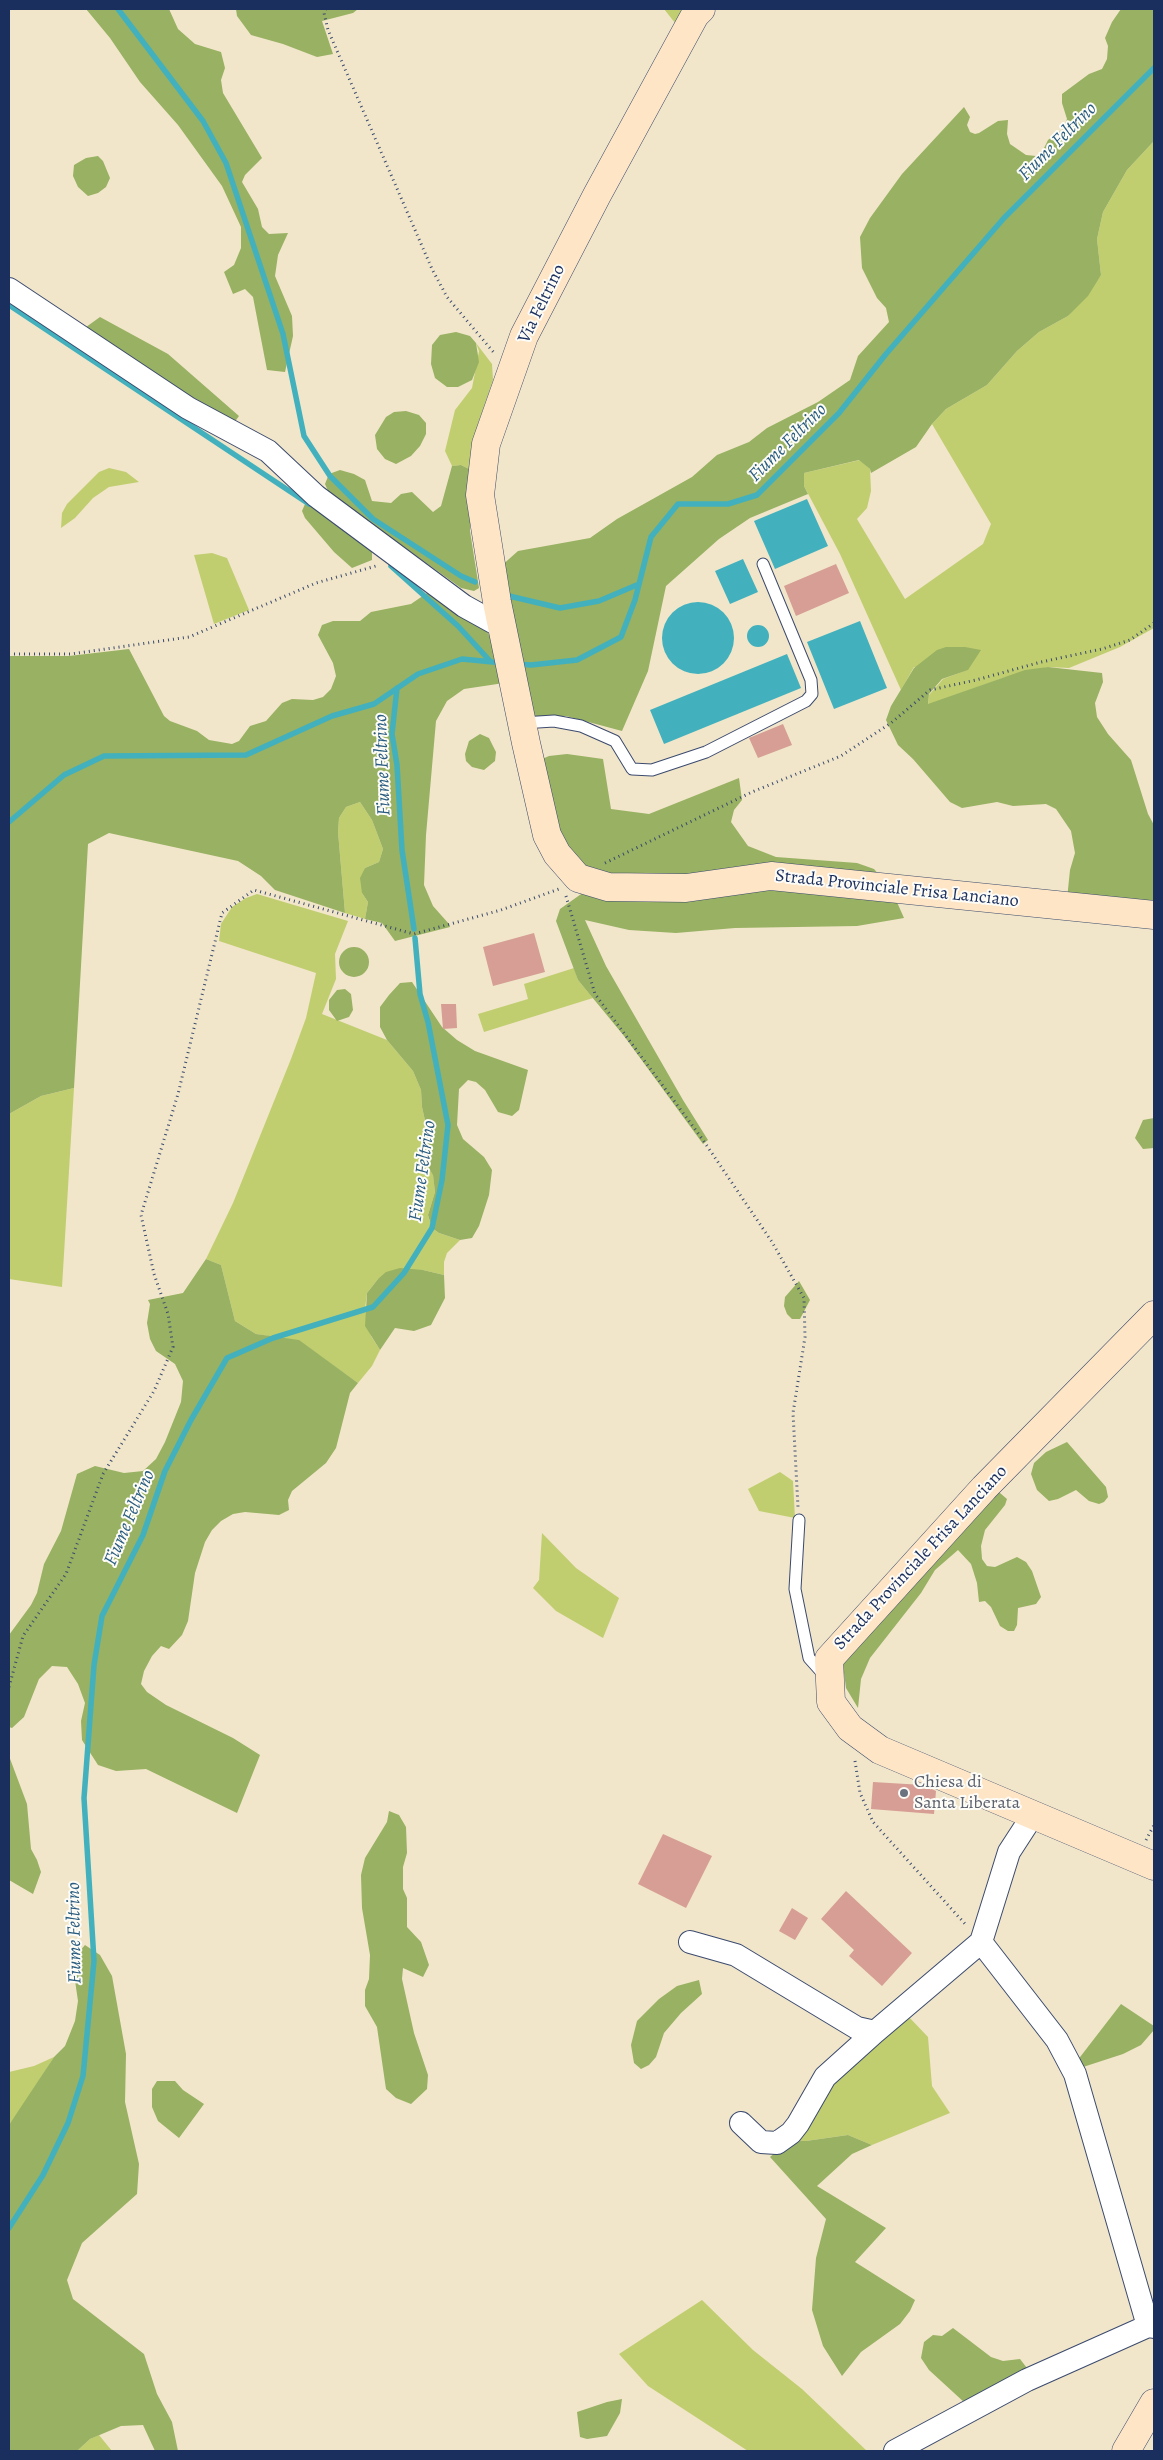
<!DOCTYPE html>
<html>
<head>
<meta charset="utf-8">
<style>
	body { margin:0 }
	#map { position:relative; width:1163px; height:2460px; overflow:hidden; background:#f1e6ca; font-family:Alegreya,serif }
	canvas { display:block }
	.frame { position:absolute; inset:0; border:10px solid #1b2f5e; pointer-events:none }
</style>
</head>
<body>
<div id="map">
<canvas width="1163" height="2460"></canvas>
<div class="frame"></div>
</div>
<script>
const c = document.querySelector('canvas').getContext('2d');
c.lineJoin = 'round';
function fillPath(path, color) {
  c.fillStyle = color;
  c.fill(path, 'evenodd');
}
function shape(rows) {
  const path = new Path2D();
  for (const r of rows) {
    if (r.length === 3) {
      path.moveTo(r[0] + r[2], r[1]);
      path.arc(r[0], r[1], r[2], 0, 2 * Math.PI);
      continue;
    }
    path.moveTo(r[0], r[1]);
    for (let i = 2; i < r.length; i += 2) path.lineTo(r[i], r[i + 1]);
  }
  return path;
}
function stroke(path, color, width, dash) {
  c.strokeStyle = color;
  c.lineWidth = width;
  c.lineCap = dash ? 'butt' : 'round';
  c.setLineDash(dash || []);
  c.stroke(path);
}
function drawText(font, color, halo, rows, align = 'center') {
  c.font = font + ' Alegreya,serif';
  c.lineWidth = 4;
  c.setLineDash([]);
  c.textBaseline = 'middle';
  c.strokeStyle = halo;
  c.fillStyle = color;
  for (const [text, x, y, turn = 0] of rows) {
    c.save();
    c.translate(x, y);
    c.rotate((+turn || 0) * Math.PI / 180);
    c.textAlign = isNaN(turn) ? turn : align;
    if (halo) c.strokeText(text, 0, 0);
    c.fillText(text, 0, 0);
    c.restore();
  }
}
fillPath(shape([
	[664,9,693,9,679,28],
	[1154,141,1154,628,1120,647,1069,668,1048,667,1003,678,928,705,929,695,943,679,967,670,914,667,901,690,840,554,804,486,804,473,860,460,870,469,871,491,867,508,857,519,905,599,983,544,991,524,932,424,946,409,987,385,1017,351,1039,332,1068,316,1101,275,1097,239,1103,212,1127,170],
	[476,343,492,364,493,380,478,424,471,470,461,465,452,466,445,451,455,410,472,388,479,351],
	[109,468,126,472,139,482,109,487,93,498,75,518,61,528,62,513,67,504,99,472],
	[212,553,227,558,249,610,214,624,194,555],
	[360,802,372,820,383,849,379,862,365,868,362,893,368,902,365,919,345,913,338,832,339,818,346,807],
	[257,894,348,921,335,954,336,979,322,1014,387,1040,413,1071,421,1090,422,1107,426,1125,424,1144,426,1163,433,1174,435,1192,428,1215,432,1228,439,1233,460,1240,447,1253,444,1262,444,1275,423,1270,378,1279,367,1293,365,1309,371,1336,380,1350,372,1366,358,1383,299,1341,256,1334,235,1321,221,1265,206,1259,233,1203,291,1059,306,1018,316,973,219,941,221,924,232,907,246,898],
	[574,968,578,980,593,998,484,1032,478,1014,528,999,524,984],
	[74,1088,62,1287,9,1279,9,1114,41,1096],
	[780,1472,793,1481,795,1518,759,1511,748,1489],
	[542,1533,576,1568,619,1598,603,1638,556,1611,533,1588,539,1580],
	[908,2016,928,2037,932,2086,950,2113,872,2145,848,2135,806,2141,790,2140,833,2073],
	[54,2057,19,2112,9,2125,9,2072,34,2066],
	[702,2300,753,2350,802,2389,867,2451,748,2451,648,2386,619,2354],
	[99,2435,112,2451,77,2451,90,2439]
]), '#c0ce70');
fillPath(shape([
	[86,9,169,9,178,29,195,44,221,52,225,68,221,80,223,93,262,158,245,175,242,182,258,209,262,227,269,234,288,233,278,255,275,276,292,316,293,336,285,372,267,370,253,297,245,289,233,294,224,272,234,265,241,248,241,227,222,186,178,125,140,82,110,38],
	[236,9,358,9,353,13,322,21,333,54,317,57,283,44,251,35,237,16],
	[1121,9,1154,9,1154,141,1127,170,1103,212,1097,239,1101,275,1088,296,1068,316,1039,332,1017,351,987,385,946,409,932,424,916,447,871,473,870,469,859,460,804,473,804,486,808,494,750,518,719,539,666,586,648,671,622,731,566,716,529,716,500,567,518,551,590,538,617,519,692,477,717,455,749,442,767,428,818,402,850,380,858,356,889,322,886,308,877,298,862,268,860,237,870,218,902,174,964,107,970,117,967,125,970,132,975,134,979,133,998,121,1008,120,1007,134,1010,144,1026,155,1036,156,1043,150,1048,140,1063,129,1067,119,1062,103,1062,94,1089,74,1102,69,1107,59,1108,46,1105,38,1112,22],
	[98,156,103,161,110,178,106,187,98,193,88,196,78,187,73,176,74,165,86,158],
	[100,317,168,354,239,416,234,423,224,422,82,330],
	[456,332,470,336,476,343,479,362,472,380,458,387,447,387,435,378,431,364,432,345,440,335],
	[406,411,419,415,426,423,426,434,420,446,411,456,396,464,385,459,377,449,375,435,386,417,394,412],
	[461,465,471,470,470,531,479,588,474,591,461,588,329,493,325,484,329,474,340,470,354,474,365,480,372,501,391,503,401,494,412,492,433,512,441,506,452,466],
	[308,497,372,549,372,560,352,568,334,552,305,518,302,511],
	[430,591,480,624,491,637,504,683,464,689,447,701,436,721,426,835,424,885,433,906,449,924,450,927,395,941,382,923,365,919,368,902,362,893,360,878,365,868,379,862,383,849,372,820,360,802,346,807,339,818,338,832,345,913,275,890,261,876,238,861,109,833,88,844,74,1088,41,1096,9,1114,9,656,69,656,129,649,164,716,170,721,197,731,209,740,232,744,239,741,250,726,266,721,282,703,292,699,313,700,323,697,331,689,336,676,333,663,318,635,322,625,333,621,360,621,371,612,411,604],
	[946,647,965,647,981,650,968,670,942,679,929,694,928,704,1025,670,1048,667,1102,673,1103,682,1095,703,1097,717,1108,734,1131,760,1148,814,1154,825,1154,907,1067,899,1070,870,1075,853,1071,831,1056,809,1046,804,1013,806,997,802,962,808,950,802,913,759,898,745,886,720,891,706,914,668,937,650],
	[480,734,489,738,496,752,495,761,484,770,472,767,466,761,465,754,469,741],
	[567,754,603,759,611,809,649,814,739,778,742,800,734,810,731,822,748,846,776,857,857,863,874,869,889,886,618,883,587,872,559,835,540,760,549,756],
	[782,887,896,900,904,918,857,926,735,928,676,933,629,930,585,920,606,966,683,1100,708,1140,703,1144,624,1036,578,980,556,921,560,909,584,892],
	[354,962,15],
	[412,982,442,1027,457,1040,475,1051,528,1070,519,1110,512,1116,498,1112,485,1090,476,1082,468,1080,459,1089,457,1125,463,1139,484,1157,492,1170,489,1195,479,1226,472,1238,460,1240,439,1233,432,1228,428,1215,435,1192,433,1175,426,1163,424,1144,426,1125,422,1107,421,1090,413,1071,387,1040,380,1027,380,1007,389,995,400,983],
	[345,989,351,994,353,1010,349,1017,337,1021,329,1010,329,1000,337,990],
	[1154,1118,1154,1148,1143,1149,1135,1138,1143,1120],
	[206,1259,221,1265,235,1321,256,1334,299,1340,358,1383,350,1393,336,1448,326,1463,292,1491,288,1500,289,1510,279,1515,245,1512,233,1514,221,1521,212,1530,205,1542,195,1573,188,1621,182,1635,169,1649,161,1646,152,1656,144,1671,141,1684,147,1692,166,1705,233,1738,260,1755,237,1813,146,1769,116,1771,98,1765,82,1740,81,1721,85,1703,78,1684,67,1667,52,1666,39,1679,24,1717,12,1728,9,1727,9,1635,31,1605,37,1593,44,1564,61,1531,77,1474,95,1466,124,1473,143,1471,156,1459,165,1442,181,1402,183,1381,175,1364,156,1351,150,1339,147,1323,150,1304,148,1300,183,1293],
	[400,1268,423,1270,444,1275,445,1298,431,1325,414,1331,395,1328,380,1350,365,1326,367,1293,378,1279,386,1272],
	[799,1281,810,1300,800,1319,792,1319,787,1314,784,1306,785,1297],
	[1067,1442,1106,1487,1108,1497,1104,1502,1099,1504,1089,1501,1076,1490,1058,1499,1049,1501,1037,1490,1031,1474,1034,1463,1046,1452],
	[993,1492,1000,1493,1007,1499,1005,1505,985,1530,981,1546,982,1559,987,1566,995,1567,1017,1557,1026,1562,1032,1571,1041,1597,1036,1604,1018,1608,1017,1625,1014,1631,1008,1631,1000,1626,991,1607,985,1601,979,1602,977,1583,971,1564,958,1550,935,1570,921,1593,870,1658,861,1679,858,1708,846,1688,843,1665,854,1645],
	[9,1756,27,1804,31,1849,37,1860,41,1872,33,1894,9,1880],
	[389,1811,399,1815,406,1827,407,1853,403,1867,403,1889,407,1898,407,1927,421,1942,429,1965,423,1977,403,1968,402,1979,414,2033,428,2075,427,2089,411,2104,396,2098,386,2089,377,2027,365,2006,365,1990,369,1979,370,1955,362,1908,361,1875,365,1858,387,1822],
	[85,1945,100,1955,112,1976,126,2054,125,2102,139,2164,137,2194,82,2243,67,2280,73,2299,144,2354,157,2394,172,2422,178,2451,155,2451,143,2425,121,2426,90,2439,77,2451,9,2451,9,2125,54,2057,65,2046,75,2021,78,2001,72,1960],
	[699,1980,702,1994,681,2013,664,2033,656,2057,649,2065,641,2069,634,2063,631,2045,637,2021,659,1999,677,1986],
	[1121,2004,1154,2026,1154,2030,1141,2045,1123,2054,1080,2068,1077,2061],
	[157,2081,175,2081,183,2090,204,2104,179,2138,158,2121,152,2107,152,2089],
	[848,2135,872,2145,852,2154,817,2186,886,2228,855,2262,915,2300,910,2311,900,2324,861,2352,842,2376,823,2346,812,2310,816,2258,826,2219,770,2157,790,2140,806,2141],
	[953,2328,991,2357,1003,2361,1020,2359,1030,2372,965,2403,929,2370,921,2358,924,2342,933,2335,942,2336],
	[622,2399,620,2413,607,2436,587,2439,580,2437,577,2412,607,2402]
]), '#98b162');
fillPath(shape([
	[807,499,828,546,775,569,754,521],
	[743,559,758,592,730,604,715,571],
	[698,638,36],
	[860,621,887,688,834,709,807,642],
	[758,636,11],
	[787,654,801,688,664,744,650,710]
]), '#42b1bd');
stroke(shape([
	[118,9,203,121,226,163,283,334,304,436,330,476,373,519,461,576,475,582],
	[9,305,309,504],
	[391,566,458,626,490,661],
	[509,596,560,608,599,601,639,584],
	[517,664,531,665,577,660,621,637,635,600,651,537,678,504,728,504,757,495,839,413,886,354,1004,218,1154,68],
	[397,688,392,734,397,765,402,850,414,929],
	[9,822,64,775,104,756,246,755,332,716,374,704,418,674,462,659,503,663],
	[9,2228,43,2175,68,2123,83,2076,94,1961,84,1798,94,1665,102,1616,143,1535,165,1471,191,1420,227,1358,273,1338,373,1307,404,1273,432,1228,442,1180,448,1125,428,1022,420,994,415,938]
]), '#42b1bd', 5.5);
fillPath(shape([
	[836,564,849,593,796,616,784,586],
	[783,724,792,745,758,758,749,738],
	[534,933,545,972,493,986,483,947],
	[441,1004,456,1004,457,1028,443,1029],
	[873,1782,923,1785,936,1791,934,1814,871,1809],
	[663,1834,712,1856,686,1908,638,1884],
	[846,1891,912,1953,882,1986,849,1956,854,1950,821,1919],
	[792,1908,808,1918,795,1940,779,1931]
]), '#d69e95');
const lane = shape([
	[522,723,554,721,581,726,615,741,632,769,652,770,706,752,806,701,812,694,811,680,763,564],
	[799,1520,795,1589,809,1658,825,1676]
]);
const street = shape([
	[9,289,188,408,268,451,316,496,464,606,502,627],
	[690,1942,736,1955,857,2028,875,2032,981,1942,1009,1852,1033,1815],
	[981,1942,1057,2040,1075,2074,1148,2326],
	[741,2123,761,2142,777,2143,791,2133,798,2124,825,2077,875,2032],
	[895,2451,1027,2380,1148,2326,1154,2327]
]);
const secondary = shape([
	[701,9,695,15,597,195,524,336,486,444,480,495,497,602,526,743,547,835,557,854,578,878,608,887,686,888,771,876,1154,915],
	[1154,1315,984,1488,829,1659,831,1702,850,1728,880,1750,1154,1866],
	[1126,2451,1154,2403]
]);
stroke(lane, '#3b4a6e', 13);
stroke(street, '#3b4a6e', 24);
stroke(secondary, '#3b4a6e', 29);
stroke(shape([
	[326,9,324,13,328,30,432,269,447,297,495,354],
	[9,654,71,654,189,637,316,583,376,566],
	[605,863,752,792,841,756,891,723,930,690,976,680,1041,662,1102,649,1130,640,1154,623],
	[566,896,595,994,703,1140,772,1242,804,1298,805,1337,793,1413,798,1507],
	[9,1687,23,1636,66,1574,103,1474,154,1391,173,1347,168,1314,154,1274,141,1215,178,1094,222,913,254,890,414,934,501,910,559,889],
	[855,1761,860,1793,873,1822,966,1925],
	[1146,1840,1154,1825]
]), '#3b4a6e', 3, [1, 4]);
stroke(lane, '#fff', 11);
stroke(street, '#fff', 22);
stroke(secondary, '#fde5c5', 28);
for (const [x, y, r, color] of [
	[904,1793,5,"#6b7280"]
]) {
  const dot = new Path2D();
  dot.arc(x, y, r, 0, 2 * Math.PI);
  c.fillStyle = color;
  c.fill(dot);
  stroke(dot, '#fdfcf7', 2);
}
drawText('18px', '#1b2f5e', '#fdfcf7', [
	["Via Feltrino",542,304,-64],
	["Strada Provinciale Frisa Lanciano",897,889,6],
	["Strada Provinciale Frisa Lanciano",921,1558,-47]
]);
drawText('18px', '#5b616d', '#fdfcf7', [
	["Chiesa di",914,1783],
	["Santa Liberata",914,1804]
], 'left');
drawText('italic 19px', '#295c7f', '#fdfcf7', [
	["Fiume Feltrino",1058,142,-45],
	["Fiume Feltrino",788,443,-45],
	["Fiume Feltrino",383,765,-92],
	["Fiume Feltrino",423,1171,-82],
	["Fiume Feltrino",130,1518,-67],
	["Fiume Feltrino",75,1933,-91]
]);
</script>
</body>
</html>
